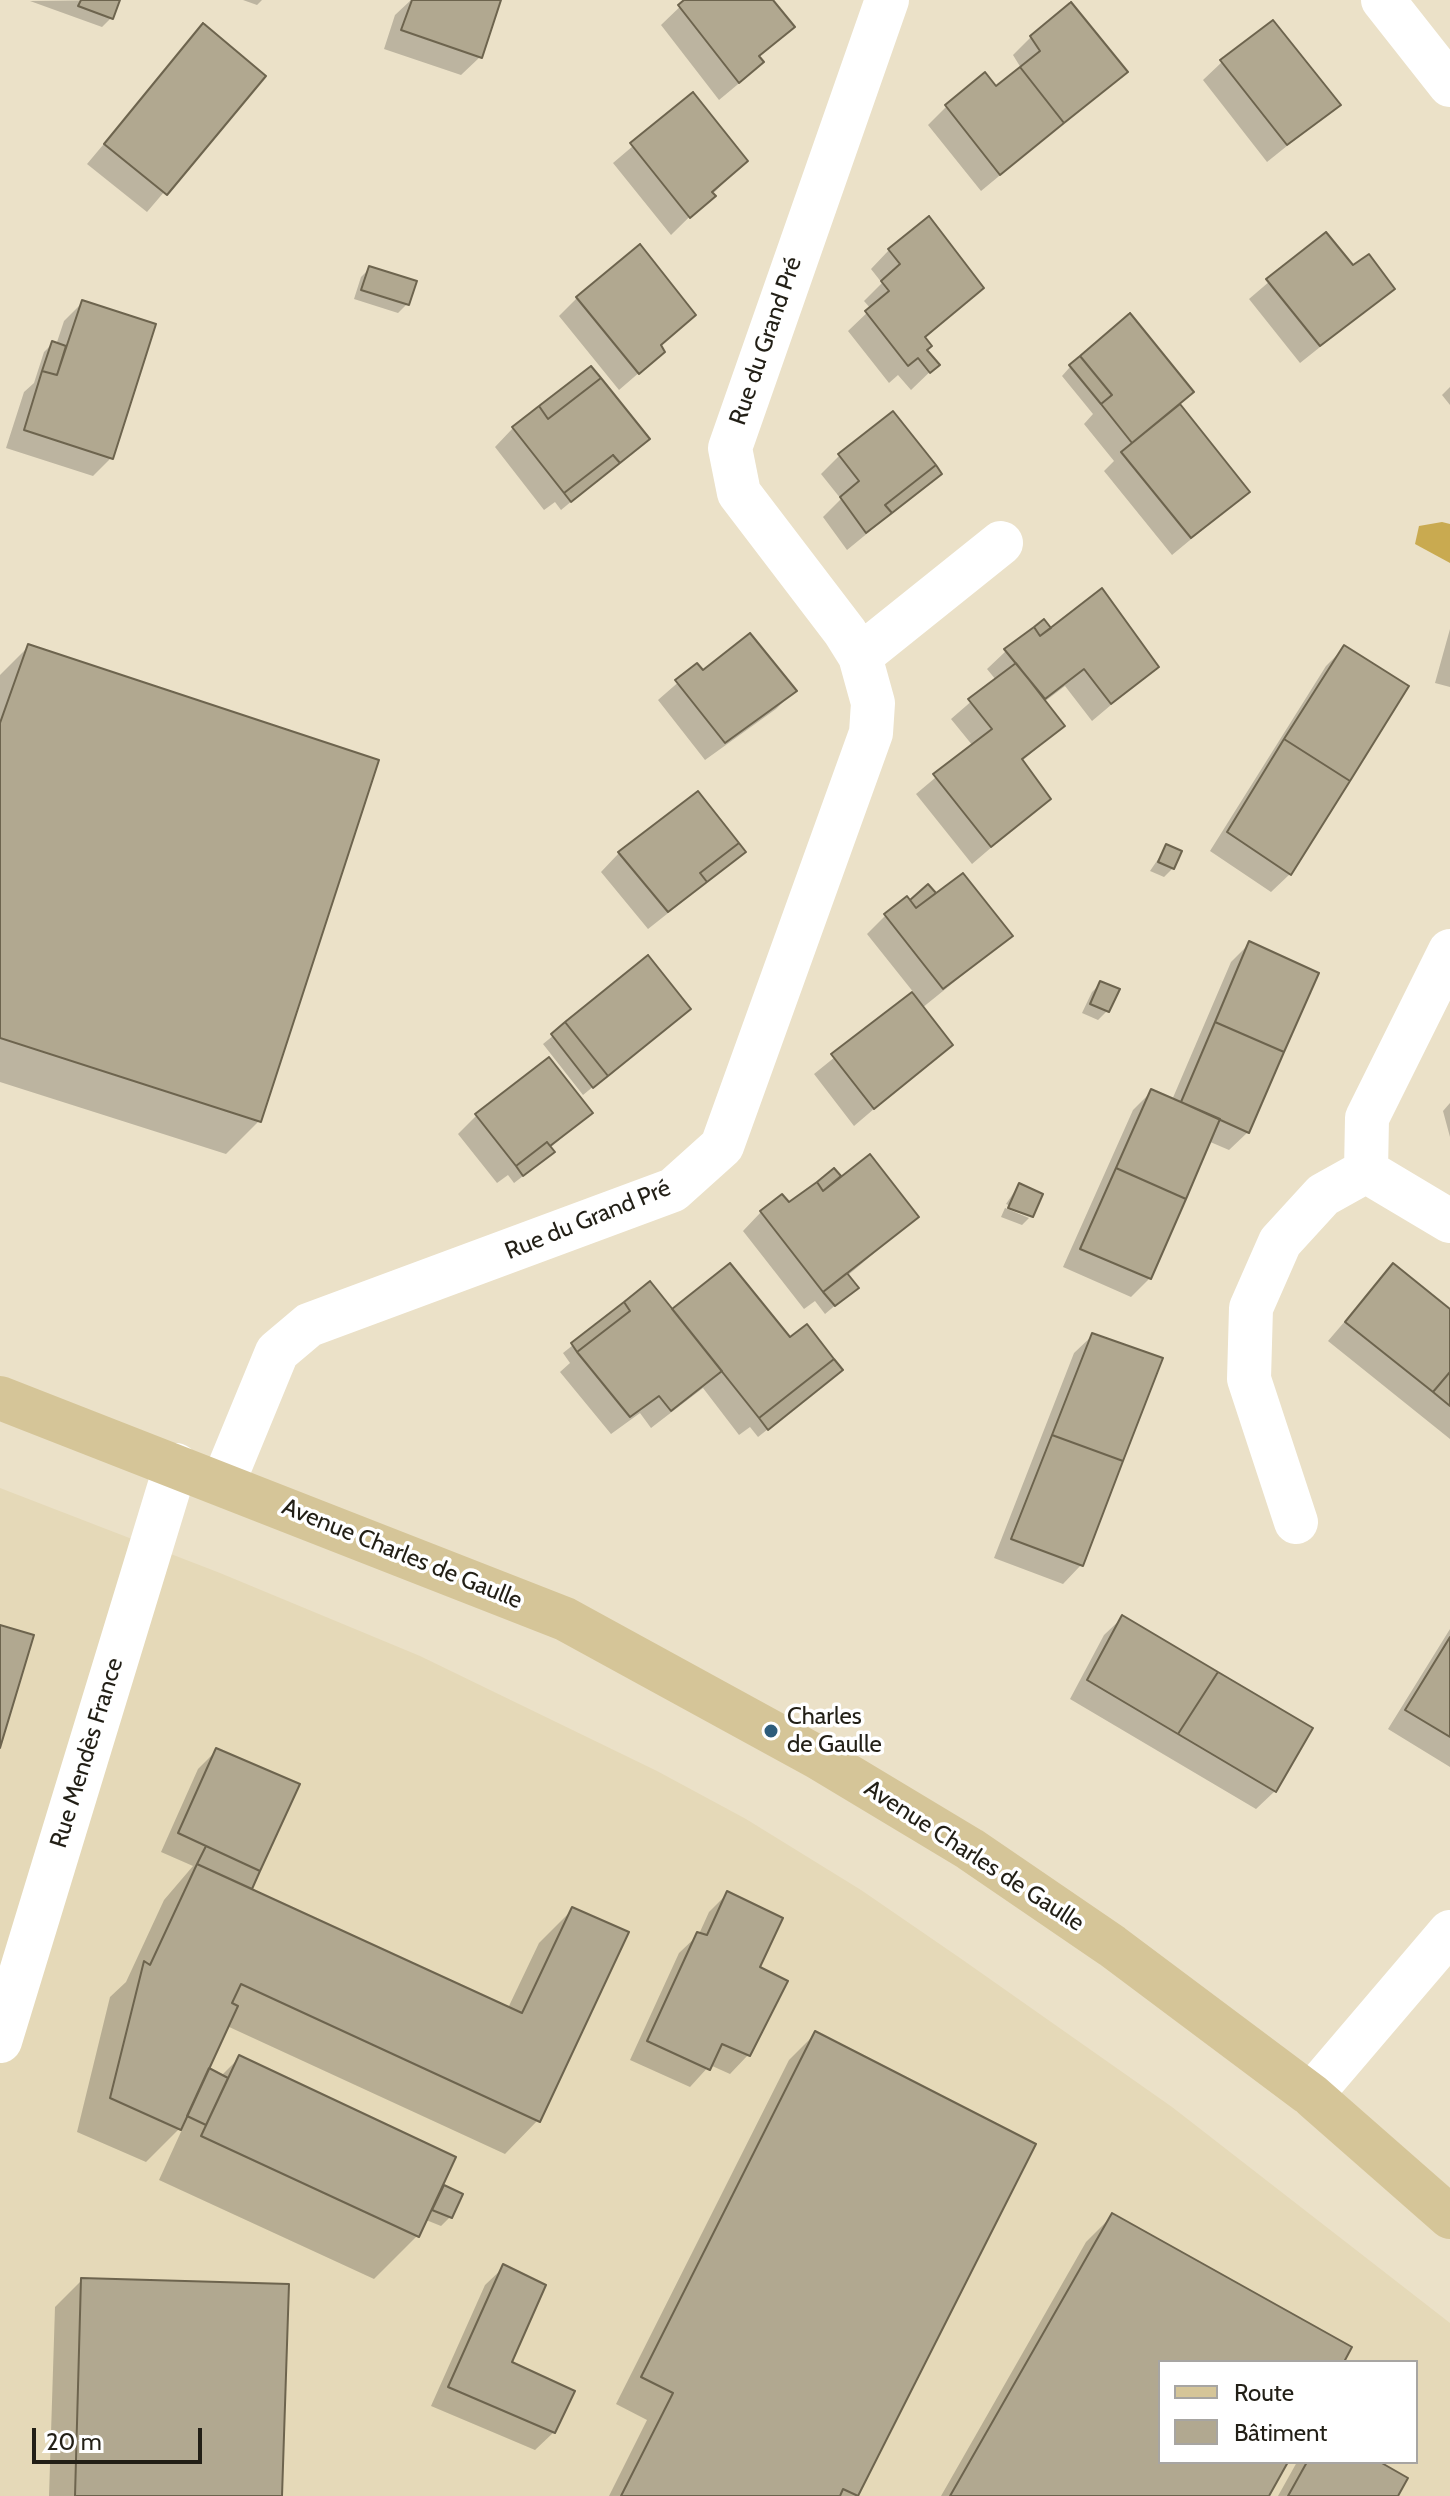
<!DOCTYPE html>
<html>
<head>
<meta charset="utf-8">
<style>
	body { margin:0 }
	#map { position:relative; width:1450px; height:2496px; overflow:hidden; background:#ebe1c8; font-family:Cabin,sans-serif }
	canvas { display:block }
	.legend { position:absolute; left:1158px; top:2360px; width:260px; height:104px; box-sizing:border-box; background:#fff; border:2px solid #a7a5a2; margin:0; padding:10px 14px; list-style:none; font-size:24px; color:#221f16 }
	.legend li { display:flex; align-items:center; gap:16px; height:40px }
	.legend b { width:40px; border:2px solid #a7a5a2 }
	.scale { position:absolute; left:32px; top:2428px; width:170px; height:36px; box-sizing:border-box; border:4px solid #221f16; border-top:0; padding-left:10px; font-size:24px; line-height:28px; white-space:nowrap; color:#221f16; -webkit-text-stroke:6px #fff; paint-order:stroke }
</style>
</head>
<body>
<div id="map">
<canvas width="1450" height="2496"></canvas>
<ul class="legend">
<li><b style="height:10px;background:#d5c598"></b>Route</li>
<li><b style="height:22px;background:#b1a890"></b>Bâtiment</li>
</ul>
<div class="scale">20 m</div>
</div>
<script>
const c = document.querySelector('canvas').getContext('2d');
c.lineJoin = 'round';
function fillPath(path, color) {
  c.fillStyle = color;
  c.fill(path, 'evenodd');
}
function shape(rows) {
  const path = new Path2D();
  for (const r of rows) {
    path.moveTo(r[0], r[1]);
    for (let i = 2; i < r.length; i += 2) path.lineTo(r[i], r[i + 1]);
  }
  return path;
}
function stroke(path, color, width, dash) {
  c.strokeStyle = color;
  c.lineWidth = width;
  c.lineCap = dash ? 'butt' : 'round';
  c.setLineDash(dash || []);
  c.stroke(path);
}
function drawText(font, color, halo, rows, align = 'center') {
  c.font = font + ' Cabin,sans-serif';
  c.lineWidth = 7;
  c.setLineDash([]);
  c.textBaseline = 'middle';
  c.strokeStyle = halo;
  c.fillStyle = color;
  for (const [text, x, y, turn = 0] of rows) {
    c.save();
    c.translate(x, y);
    c.rotate((+turn || 0) * Math.PI / 180);
    c.textAlign = isNaN(turn) ? turn : align;
    if (halo) c.strokeText(text, 0, 0);
    c.fillText(text, 0, 0);
    c.restore();
  }
}
fillPath(shape([
	[0,1488,220,1573,420,1656,657,1771,746,1819,861,1890,960,1958,1172,2107,1450,2323,1450,2496,0,2496],
	[1160,2362,1416,2362,1416,2462,1160,2462]
]), '#e5d9b8');
fillPath(shape([
	[1442,522,1450,524,1450,563,1415,544,1419,526]
]), '#c9aa50');
fillPath(shape([
	[117,0,111,18,102,27,30,1],
	[243,0,262,0,257,5],
	[411,0,499,0,480,57,461,75,384,49,395,15],
	[687,0,771,0,792,27,758,58,762,62,743,80,719,100,661,25],
	[203,26,263,76,147,212,87,164],
	[1031,37,1125,72,981,191,928,125,946,107,996,89,1021,68,1013,55],
	[1222,62,1338,105,1267,162,1203,80],
	[693,95,746,161,671,235,613,163],
	[1325,234,1353,268,1393,289,1300,363,1249,299],
	[889,250,982,288,924,339,925,351,937,365,911,390,898,375,889,383,848,331,871,309,864,301,882,283,871,269],
	[370,268,407,304,398,313,354,299,361,277],
	[577,298,694,315,659,347,663,352,619,390,559,316],
	[83,302,111,458,93,476,6,448,24,392,34,383,44,352,53,343,56,345,64,321],
	[1070,367,1192,392,1178,405,1248,492,1172,555,1104,471,1114,461,1084,424,1093,414,1062,376],
	[1450,387,1450,405,1442,395],
	[513,428,647,439,561,510,555,502,544,510,495,447],
	[840,455,930,482,847,550,823,517,841,499,821,474],
	[1450,629,1450,687,1435,683],
	[1050,631,1156,667,1092,721,1065,686,1044,702,1062,726,1021,762,1049,798,972,864,916,794,973,746,951,719,996,680,987,669,1006,651],
	[28,647,260,1120,226,1154,0,1082,0,675],
	[1344,648,1290,874,1271,892,1210,851,1326,666],
	[697,666,703,673,794,691,776,709,705,760,658,700],
	[1167,846,1173,868,1164,877,1150,871],
	[619,853,734,861,648,929,601,872],
	[926,900,1011,936,922,1008,950,1044,854,1126,814,1074,914,993,867,934,886,915,909,903],
	[1250,943,1248,1132,1229,1150,1208,1141,1150,1278,1131,1297,1063,1267,1133,1110,1152,1091,1172,1100,1231,962],
	[648,958,688,1009,583,1095,543,1044],
	[1101,983,1107,1011,1098,1020,1082,1013,1092,992],
	[1450,1103,1450,1137,1443,1111],
	[590,1113,550,1148,544,1160,514,1183,508,1175,497,1183,458,1134,476,1116],
	[831,1183,917,1217,847,1276,856,1288,825,1314,815,1301,804,1309,743,1231,761,1212,788,1205],
	[1019,1185,1031,1216,1030,1217,1030,1214,1006,1204],
	[1005,1208,1029,1218,1022,1225,1001,1217],
	[1393,1265,1450,1311,1450,1439,1328,1341],
	[650,1284,671,1311,790,1340,831,1379,758,1437,750,1427,739,1435,703,1388,651,1428,640,1413,611,1434,560,1372,570,1363,563,1353],
	[1093,1335,1081,1565,1063,1584,994,1558,1074,1353],
	[1123,1617,1275,1791,1256,1809,1070,1699,1104,1635],
	[1450,1629,1450,1767,1388,1729],
	[217,1750,258,1870,249,1890,508,2008,539,1943,573,1909,538,2120,505,2154,227,2026,207,2069,221,2076,239,2058,437,2194,444,2187,450,2217,441,2226,426,2220,417,2236,374,2279,159,2180,185,2123,146,2162,77,2132,110,1997,126,1982,164,1900,193,1866,161,1852,198,1769],
	[727,1894,758,1968,748,2055,730,2074,710,2065,690,2087,630,2060,679,1953,699,1934,709,1912],
	[816,2033,1034,2145,856,2496,609,2496,647,2420,616,2404,789,2060],
	[1113,2215,1341,2362,1160,2362,1160,2462,1285,2462,1266,2496,941,2496,1086,2242],
	[504,2267,509,2362,554,2432,535,2450,431,2406,485,2285],
	[82,2280,280,2496,49,2496,55,2307],
	[1297,2462,1375,2462,1396,2496,1278,2496]
]), '#0003');
const building = shape([
	[81,0,120,0,113,19,78,6,81,0],
	[412,0,501,0,482,58,401,30,412,0],
	[684,0,773,0,795,27,759,56,764,62,739,83,678,5,684,0],
	[1071,2,1128,72,1064,123,1020,67,1040,51,1030,36,1071,2],
	[1273,20,1341,105,1287,145,1220,60,1273,20],
	[203,23,266,76,167,195,104,144,203,23],
	[1020,67,1064,123,1000,175,945,105,985,72,996,86,1020,67],
	[693,92,748,161,712,192,716,196,690,218,630,143,693,92],
	[929,216,984,288,925,337,932,346,927,350,940,365,930,373,918,358,908,366,865,311,889,291,881,281,900,264,888,249,929,216],
	[1326,232,1353,265,1369,254,1395,289,1320,346,1266,279,1326,232],
	[640,244,696,315,661,345,665,352,639,374,576,297,640,244],
	[369,266,417,281,409,305,361,290,369,266],
	[82,300,156,324,113,459,24,430,42,371,57,375,82,300],
	[1130,313,1194,392,1132,443,1101,404,1112,395,1080,356,1130,313],
	[52,341,66,346,57,375,42,371,52,341],
	[1080,356,1112,395,1101,404,1069,365,1080,356],
	[591,366,601,378,548,419,539,406,591,366],
	[601,378,650,439,620,463,613,455,564,493,512,427,539,406,548,419,601,378],
	[1180,404,1250,492,1191,538,1121,452,1180,404],
	[893,411,936,465,885,505,892,513,866,533,840,497,859,481,838,454,893,411],
	[613,455,620,463,571,502,564,493,613,455],
	[936,465,942,474,892,513,885,505,936,465],
	[1102,588,1159,667,1111,704,1084,669,1045,699,1004,649,1034,627,1040,636,1102,588],
	[1044,619,1051,628,1040,636,1034,627,1044,619],
	[750,633,797,691,725,743,675,680,697,663,703,670,750,633],
	[28,644,379,760,261,1122,0,1038,0,723,28,644],
	[1344,645,1409,686,1350,781,1284,739,1344,645],
	[1016,663,1065,726,1022,759,1051,799,991,847,933,774,992,729,968,699,1016,663],
	[1284,739,1350,781,1291,875,1227,832,1284,739],
	[698,791,739,843,700,873,707,882,668,912,618,852,698,791],
	[739,843,746,852,707,882,700,873,739,843],
	[1166,844,1182,851,1174,869,1158,862,1166,844],
	[963,873,1013,936,943,989,884,914,907,896,916,908,963,873],
	[928,884,936,893,916,908,910,900,928,884],
	[1249,941,1319,973,1284,1052,1215,1022,1249,941],
	[648,955,691,1009,608,1076,565,1022,648,955],
	[1100,981,1120,989,1109,1012,1090,1004,1100,981],
	[912,992,953,1045,874,1109,831,1054,912,992],
	[565,1022,608,1076,593,1088,551,1034,565,1022],
	[1215,1022,1284,1052,1249,1133,1181,1102,1215,1022],
	[549,1057,593,1113,550,1146,547,1142,516,1166,475,1114,549,1057],
	[1151,1089,1220,1119,1186,1199,1116,1168,1151,1089],
	[547,1142,555,1152,523,1176,516,1166,547,1142],
	[870,1154,919,1217,823,1292,760,1211,782,1194,789,1202,817,1182,823,1191,870,1154],
	[834,1168,841,1176,823,1191,817,1182,834,1168],
	[1116,1168,1186,1199,1151,1279,1080,1249,1116,1168],
	[1019,1183,1043,1194,1033,1217,1008,1208,1019,1183],
	[730,1263,790,1337,807,1324,834,1359,759,1418,672,1309,730,1263],
	[1393,1263,1450,1309,1450,1372,1433,1392,1345,1322,1393,1263],
	[847,1273,859,1288,835,1306,823,1292,847,1273],
	[650,1281,722,1371,671,1411,659,1396,630,1417,577,1352,630,1311,624,1302,650,1281],
	[624,1302,630,1311,577,1352,571,1343,624,1302],
	[1092,1333,1163,1358,1123,1461,1052,1435,1092,1333],
	[834,1359,843,1370,768,1430,759,1418,834,1359],
	[1450,1372,1450,1406,1433,1392,1450,1372],
	[1052,1435,1123,1461,1083,1566,1011,1539,1052,1435],
	[1122,1615,1218,1672,1178,1734,1087,1680,1122,1615],
	[0,1625,34,1635,0,1748,0,1625],
	[1450,1637,1450,1737,1405,1710,1450,1637],
	[1218,1672,1313,1728,1276,1792,1178,1734,1218,1672],
	[216,1748,300,1784,260,1871,178,1833,216,1748],
	[206,1846,260,1871,252,1889,197,1864,206,1846],
	[197,1864,522,2013,572,1907,629,1932,540,2122,241,1984,232,2003,238,2006,181,2130,110,2098,144,1961,150,1965,197,1864],
	[727,1891,783,1918,760,1967,788,1981,750,2056,722,2044,710,2070,647,2041,697,1932,707,1935,727,1891],
	[815,2031,1036,2144,858,2496,843,2489,840,2496,621,2496,673,2393,641,2377,815,2031],
	[239,2055,456,2157,419,2237,201,2136,239,2055],
	[209,2068,228,2078,206,2125,187,2116,209,2068],
	[444,2185,463,2194,452,2218,432,2210,444,2185],
	[1112,2213,1352,2347,1344,2362,1160,2362,1160,2462,1288,2462,1269,2496,950,2496,1112,2213],
	[503,2264,546,2285,512,2362,575,2391,555,2433,448,2387,503,2264],
	[81,2278,289,2284,282,2496,75,2496,81,2278],
	[1307,2462,1380,2462,1408,2478,1398,2496,1288,2496,1307,2462]
]);
fillPath(building, '#b1a890');
stroke(building, '#6d644e', 2);
stroke(shape([
	[1383,0,1450,85],
	[860,656,1001,543],
	[1366,1171,1367,1118,1450,951],
	[223,1483,277,1352,309,1325,673,1190,722,1146,871,733,873,703,860,656,845,632,739,493,730,448,887,0],
	[1296,1522,1249,1379,1251,1308,1280,1242,1323,1195,1366,1171,1450,1221],
	[0,2041,176,1465],
	[1311,2095,1450,1932]
]), '#fff', 44);
stroke(shape([
	[0,1398,565,1619,817,1757,970,1849,1112,1946,1311,2095,1450,2217]
]), '#d5c598', 44);
for (const [x, y, r, color] of [
	[771,1731,8,"#2d5c7b"]
]) {
  const dot = new Path2D();
  dot.arc(x, y, r, 0, 2 * Math.PI);
  c.fillStyle = color;
  c.fill(dot);
  stroke(dot, '#fff', 3);
}
drawText('24px', '#221f16', '#fff', [
	["Rue du Grand Pré",766,341,-71],
	["Rue du Grand Pré",588,1220,-22],
	["Avenue Charles de Gaulle",402,1554,22],
	["Rue Mendès France",87,1753,-73],
	["Avenue Charles de Gaulle",974,1856,33]
]);
drawText('24px', '#221f16', '#fff', [
	["Charles",787,1717],
	["de Gaulle",787,1745]
], 'left');
</script>
</body>
</html>
